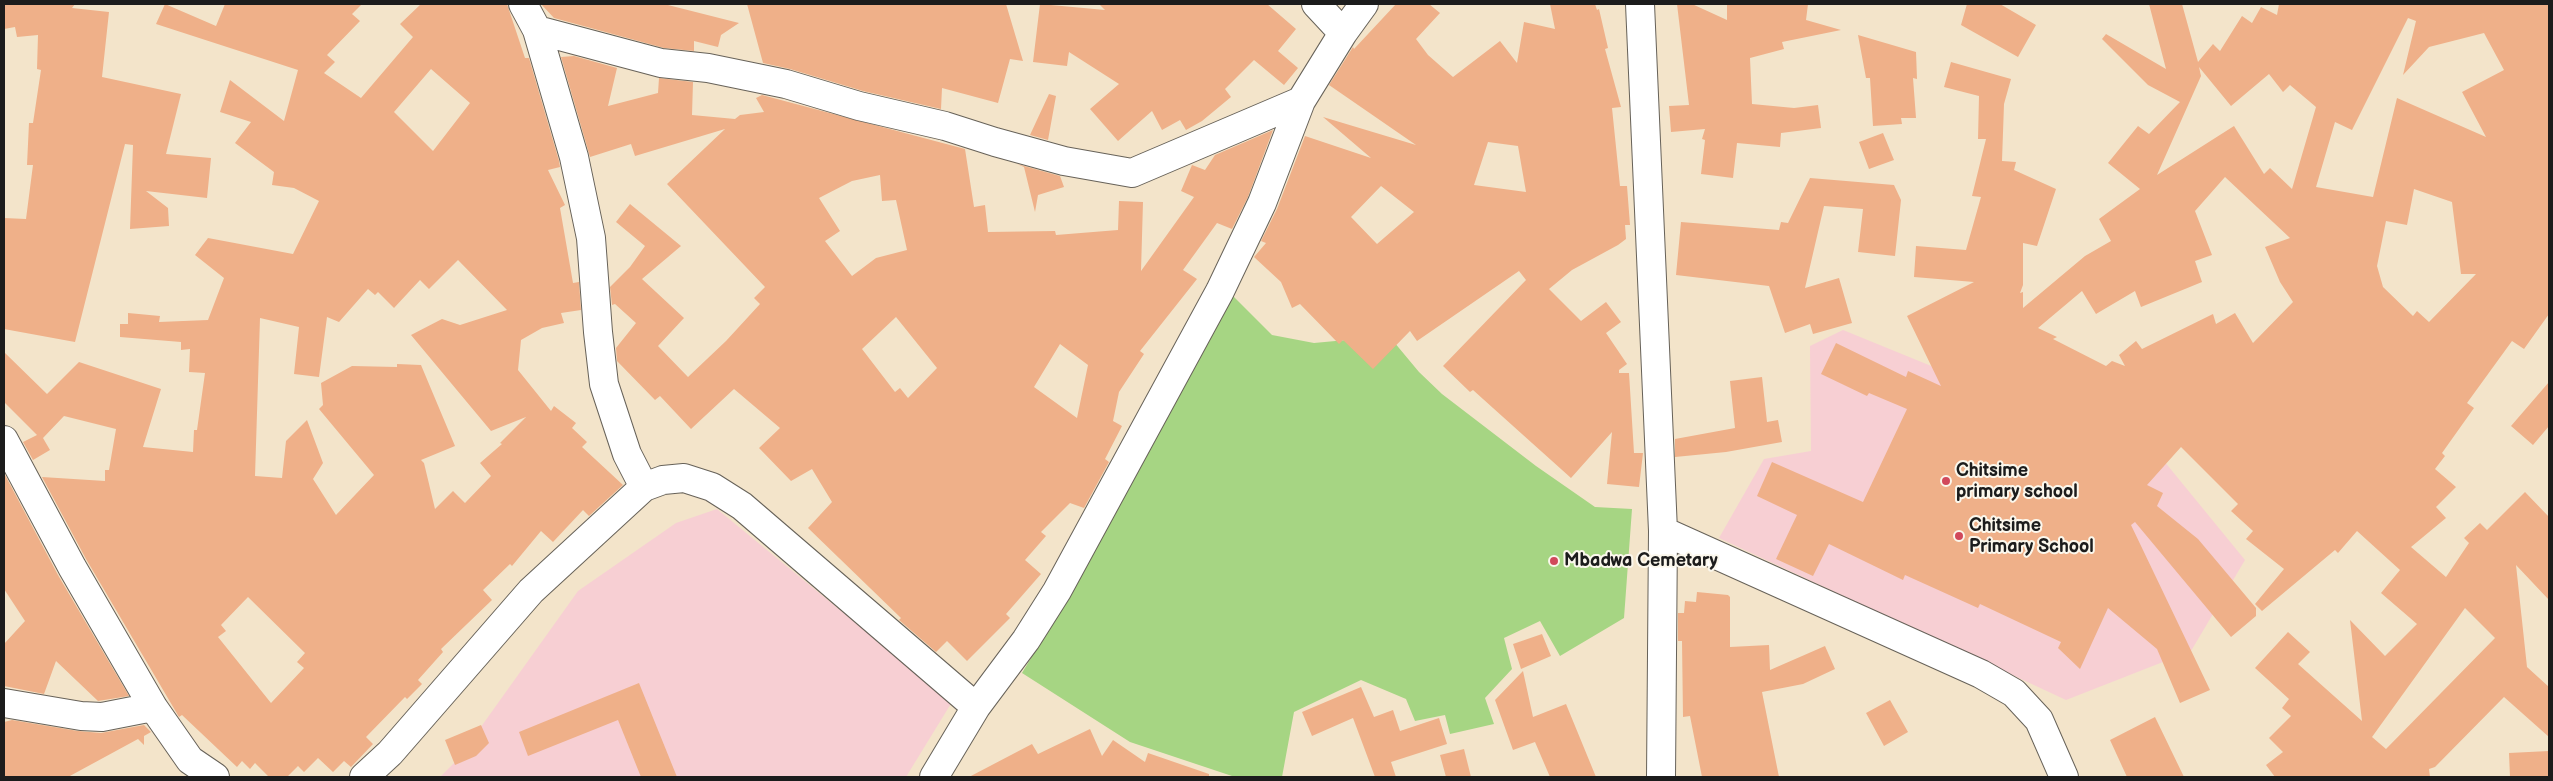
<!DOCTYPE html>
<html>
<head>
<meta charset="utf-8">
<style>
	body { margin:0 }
	#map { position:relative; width:2553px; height:781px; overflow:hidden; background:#f3e4ca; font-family:"Balsamiq Sans",sans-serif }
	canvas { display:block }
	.frame { position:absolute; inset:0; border:5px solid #1c1c1c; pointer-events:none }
</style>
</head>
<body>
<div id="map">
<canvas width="2553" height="781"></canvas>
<div class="frame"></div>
</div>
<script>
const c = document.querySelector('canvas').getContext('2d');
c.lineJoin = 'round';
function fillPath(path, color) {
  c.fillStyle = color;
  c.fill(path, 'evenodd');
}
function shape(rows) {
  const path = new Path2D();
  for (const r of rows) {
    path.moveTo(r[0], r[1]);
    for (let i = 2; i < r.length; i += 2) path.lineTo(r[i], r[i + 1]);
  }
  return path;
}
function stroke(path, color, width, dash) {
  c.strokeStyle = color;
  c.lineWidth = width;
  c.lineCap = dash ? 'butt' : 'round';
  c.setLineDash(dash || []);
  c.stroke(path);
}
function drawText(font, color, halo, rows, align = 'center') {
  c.font = font + ' "Balsamiq Sans",sans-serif';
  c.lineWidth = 4;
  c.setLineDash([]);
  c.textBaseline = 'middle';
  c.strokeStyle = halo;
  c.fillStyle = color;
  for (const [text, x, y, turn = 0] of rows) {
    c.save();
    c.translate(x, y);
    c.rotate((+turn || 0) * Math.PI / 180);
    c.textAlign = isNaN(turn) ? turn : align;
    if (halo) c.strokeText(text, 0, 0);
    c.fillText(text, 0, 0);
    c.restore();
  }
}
fillPath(shape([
	[1843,330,2164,461,2245,560,2191,651,2066,700,1719,538,1764,459,1811,451,1810,346],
	[717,509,952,702,906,777,440,777,458,759,578,591,676,523]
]), '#f7cfd3');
fillPath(shape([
	[1231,294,1272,335,1314,343,1389,336,1419,372,1442,394,1536,466,1595,507,1632,509,1624,618,1560,656,1540,621,1504,638,1512,669,1485,698,1494,724,1450,734,1445,715,1415,721,1406,699,1361,680,1294,712,1282,777,1235,777,1130,742,1022,673,1062,606]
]), '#a6d583');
fillPath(shape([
	[4,4,75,4,72,8,109,12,102,77,181,94,166,154,211,158,207,198,146,191,168,208,169,226,130,229,133,145,125,144,75,342,4,329,4,218,26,219,33,165,27,165,29,123,33,123,41,70,37,69,38,35,17,37,15,27,4,29],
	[165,4,216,26,225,4,362,4,352,14,360,21,327,55,335,62,324,73,361,98,413,37,400,24,421,4,507,4,525,58,529,58,559,161,560,167,548,170,565,205,560,208,573,283,579,282,581,310,561,313,564,323,542,328,521,340,518,370,551,411,554,406,576,423,572,428,587,442,582,447,623,485,589,516,583,510,553,542,541,531,512,566,510,564,483,590,492,600,441,649,443,652,418,680,422,684,407,699,405,697,366,737,373,744,351,767,344,761,333,772,318,758,304,772,298,766,287,777,269,777,255,763,250,769,242,761,237,767,182,715,179,717,86,559,42,477,105,481,105,470,109,470,116,429,64,416,43,438,50,450,33,460,23,442,37,435,4,402,4,352,47,394,79,362,161,389,143,447,193,452,194,430,197,430,205,373,189,372,190,349,181,350,181,342,120,337,120,324,128,324,128,313,160,316,159,322,208,320,224,278,195,255,208,238,293,254,319,201,294,188,272,185,274,172,235,143,251,122,220,112,230,80,284,121,298,70,156,24],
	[431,69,470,103,433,151,394,112],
	[458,260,507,310,460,325,442,319,411,335,491,431,526,417,500,443,502,444,480,463,491,476,465,503,453,491,435,509,424,463,421,460,455,446,421,365,397,364,397,367,352,366,321,383,323,405,319,409,374,475,336,515,313,479,323,463,307,420,286,441,282,478,255,476,260,318,299,327,294,374,319,377,327,317,339,322,368,289,375,295,378,292,394,308,420,280,429,289],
	[248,597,305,653,297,662,304,668,271,703,218,637,226,631,221,625],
	[541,4,664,4,739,23,721,35,718,47,694,41,694,51,664,48,554,18],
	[747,4,1006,4,1023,61,1010,59,998,103,942,88,941,109,863,91,790,69,763,63],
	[1040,4,1105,10,1099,4,1267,4,1296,29,1278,51,1298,68,1284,85,1254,60,1225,89,1231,97,1202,121,1186,130,1180,120,1162,130,1152,111,1118,141,1090,109,1119,84,1069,52,1067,66,1033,62],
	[1396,4,1429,4,1440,13,1416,39,1428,55,1453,77,1500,41,1517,63,1524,22,1555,29,1550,4,1595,4,1597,10,1599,9,1608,48,1605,49,1621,107,1612,108,1620,186,1627,186,1630,225,1625,225,1626,239,1618,245,1572,270,1549,289,1581,321,1606,302,1621,322,1606,333,1627,364,1619,370,1619,373,1629,373,1634,453,1643,453,1639,487,1607,484,1612,432,1571,478,1493,408,1473,390,1470,392,1443,366,1526,280,1519,271,1417,341,1410,331,1373,369,1343,340,1339,344,1300,304,1292,308,1281,282,1254,257,1266,243,1261,241,1277,209,1305,136,1371,158,1323,117,1416,145,1329,85,1353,47,1354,49],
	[1488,142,1518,146,1526,192,1474,185],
	[1381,186,1414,212,1377,244,1351,217],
	[1677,4,1692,4,1727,20,1727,4,1808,4,1806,20,1841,30,1782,42,1784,49,1750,58,1752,104,1794,108,1818,105,1821,128,1781,133,1780,147,1737,143,1733,178,1701,174,1705,140,1702,139,1705,129,1671,132,1669,106,1689,105],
	[1967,4,2000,4,2036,25,2018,57,1961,25],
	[2149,4,2182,4,2198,62,2213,44,2220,51,2242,16,2252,23,2261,7,2277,15,2279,4,2549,4,2549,314,2524,349,2512,341,2467,403,2474,408,2442,453,2445,456,2435,469,2456,487,2436,507,2446,518,2411,547,2446,577,2469,543,2464,538,2480,523,2487,530,2525,492,2549,517,2549,600,2516,565,2527,667,2549,687,2549,737,2504,697,2435,767,2429,769,2430,777,2275,777,2266,765,2283,752,2269,738,2291,716,2282,708,2289,699,2255,668,2288,632,2310,652,2298,664,2362,721,2350,620,2385,656,2417,624,2381,593,2400,570,2357,531,2338,553,2335,550,2262,611,2255,604,2284,569,2246,539,2253,531,2231,511,2238,504,2181,447,2147,485,2163,493,2157,506,2198,539,2256,608,2256,616,2231,637,2135,522,2131,525,2210,690,2180,703,2157,649,2108,608,2080,669,2058,648,2061,642,1980,604,1978,608,1905,575,1903,580,1829,544,1813,576,1776,559,1797,515,1757,496,1772,462,1863,502,1907,409,1869,393,1867,396,1821,374,1836,343,1906,377,1908,371,1941,386,1907,316,1974,282,1914,277,1916,246,1966,250,1981,197,1972,196,1986,139,1978,139,1979,96,1944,87,1951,62,2011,79,2004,104,2002,161,2016,162,2014,170,2056,189,2037,246,2023,243,2023,285,2020,293,2023,292,2023,308,2085,256,2111,241,2099,219,2140,189,2108,163,2138,126,2149,134,2180,102,2148,85,2102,39,2106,34,2166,69],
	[2408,18,2416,21,2403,75,2429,47,2484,33,2504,70,2462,92,2486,137,2397,98,2373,197,2316,187,2335,122,2352,130],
	[2199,67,2231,106,2269,74,2283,92,2290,85,2316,107,2292,189,2270,168,2264,174,2234,126,2157,175,2201,76],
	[2225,177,2290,238,2265,247,2280,282,2293,302,2253,343,2235,313,2216,324,2213,314,2142,349,2136,341,2119,355,2125,366,2112,361,2106,366,2053,339,2057,337,2038,328,2082,291,2096,314,2135,291,2141,307,2202,282,2195,261,2212,255,2195,211],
	[2414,189,2452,202,2461,274,2476,274,2429,322,2417,311,2413,316,2383,287,2377,266,2386,221,2407,225],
	[2465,608,2495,638,2386,749,2372,737],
	[1858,35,1916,52,1917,79,1913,78,1916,118,1901,118,1902,124,1873,126,1870,78,1866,78],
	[574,56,617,68,608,106,658,93,659,78,693,82,692,115,735,119,740,115,764,112,756,98,762,95,965,149,974,207,985,205,988,232,1055,231,1056,235,1118,230,1119,201,1143,202,1141,271,1194,197,1181,191,1192,165,1205,170,1215,155,1273,130,1248,197,1232,229,1217,223,1183,270,1197,279,1140,351,1144,354,1119,392,1113,421,1122,426,1105,459,1109,462,1084,508,1070,503,1041,532,1046,536,1025,560,1041,574,1006,614,1010,618,967,661,947,641,936,652,899,620,901,618,808,528,832,502,812,469,791,481,759,448,780,428,734,389,691,429,660,396,655,400,617,361,616,348,636,323,615,304,612,305,610,287,630,267,645,246,616,222,630,204,681,246,642,279,684,318,658,346,688,377,726,341,760,304,754,298,765,287,667,184,725,129,635,156,631,144,590,157,561,57],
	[880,175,882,201,896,200,907,250,876,258,852,276,825,241,840,231,819,198,852,181],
	[896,317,937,368,908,398,900,388,895,392,862,349],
	[1060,344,1088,365,1077,418,1034,387],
	[1049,94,1056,96,1048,140,1030,135],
	[1883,133,1894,160,1869,169,1859,142],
	[1017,164,1060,176,1064,187,1038,195,1035,212,1024,167],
	[1810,178,1894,185,1901,200,1895,256,1858,252,1863,209,1824,206,1805,288,1839,278,1852,323,1813,334,1810,324,1785,333,1769,286,1676,275,1681,222,1779,230,1781,222,1788,223],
	[1762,377,1767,422,1778,420,1782,442,1726,452,1675,457,1675,439,1735,428,1730,381],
	[2549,382,2549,426,2533,445,2511,426],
	[4,473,58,575,129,696,98,701,56,661,44,694,4,686,4,644,25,621,4,589],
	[1697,592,1728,595,1730,597,1730,647,1769,645,1770,670,1825,646,1835,669,1803,684,1762,692,1779,777,1702,777,1690,716,1683,717,1682,641,1678,641,1678,613,1684,613,1685,601,1696,602],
	[1542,634,1551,656,1521,669,1513,644],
	[1523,671,1533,717,1566,704,1596,777,1550,777,1535,742,1513,750,1495,700],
	[639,683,677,777,641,777,618,720,528,756,519,732],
	[1361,687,1374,717,1393,710,1400,731,1439,718,1447,744,1391,762,1396,777,1375,777,1353,718,1312,736,1302,712],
	[1890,700,1908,732,1884,746,1866,713],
	[2155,717,2184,777,2127,777,2110,740],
	[12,720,78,731,101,733,144,725,151,732,144,736,144,745,138,739,68,777,4,777,4,722],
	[481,725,489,743,476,756,455,765,445,740],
	[1090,729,1102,756,1113,740,1145,762,1148,753,1209,774,1209,777,969,777,1032,744,1038,754],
	[1464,749,1471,777,1446,777,1440,755],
	[2549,751,2549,777,2510,777,2509,753]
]), '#efb089');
const minor = shape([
	[1316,4,1343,33],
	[1640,4,1663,531,1661,777],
	[537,30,661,63,708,68,786,84,859,106,945,126,995,142,1064,161,1132,173,1301,101],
	[4,440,72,567,153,707,190,760,215,777],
	[644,487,663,480,684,478,712,487,742,506,976,707],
	[1663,531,1981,674,2014,693,2039,720,2064,777],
	[4,703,81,716,102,717,153,707],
	[364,777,390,753,531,591,644,487,627,454,604,384,598,332,591,238,574,157,537,30,523,4],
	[934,777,976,707,1026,640,1057,591,1220,291,1262,203,1301,101,1343,33,1364,4]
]);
stroke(minor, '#676259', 30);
stroke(minor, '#fff', 28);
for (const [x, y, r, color] of [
	[1946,481,5,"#d1495b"],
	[1959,536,5,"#d1495b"],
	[1554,561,5,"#d1495b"]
]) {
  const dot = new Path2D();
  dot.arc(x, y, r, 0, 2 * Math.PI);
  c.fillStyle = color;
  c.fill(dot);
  stroke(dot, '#fbf7ec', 2);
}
drawText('bold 18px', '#1c1c1c', '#fbf7ec', [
	["Chitsime",1956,471],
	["primary school",1956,492],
	["Chitsime",1969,526],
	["Primary School",1969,547],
	["Mbadwa Cemetary",1564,561]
], 'left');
</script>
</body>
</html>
